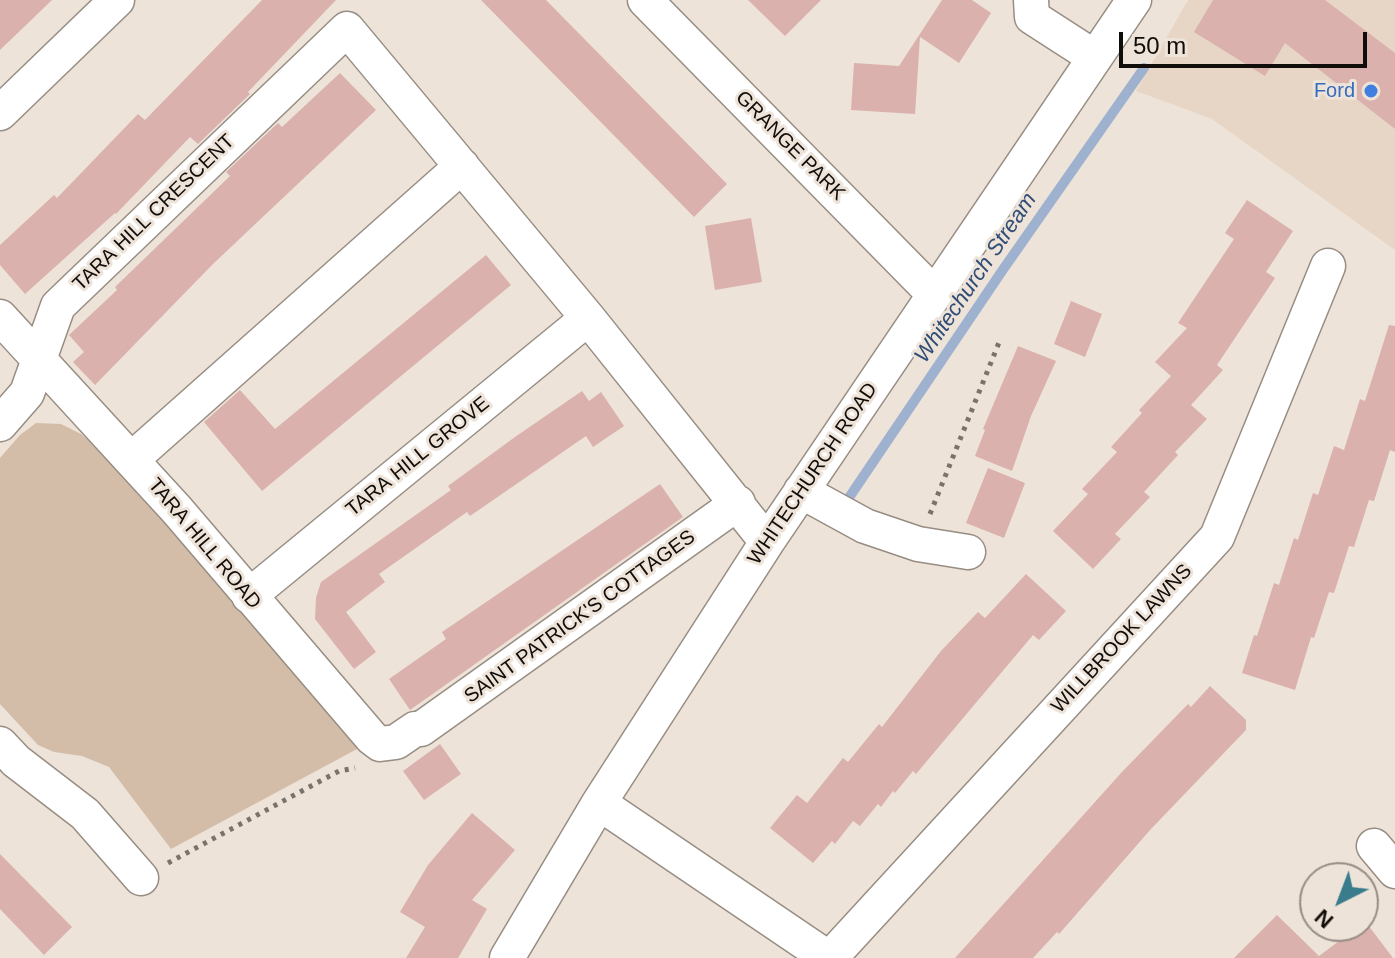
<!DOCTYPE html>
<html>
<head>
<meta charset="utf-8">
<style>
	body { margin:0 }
	#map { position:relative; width:1395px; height:958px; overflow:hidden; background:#eee3d8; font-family:Arial,sans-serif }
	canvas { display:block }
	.north { position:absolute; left:1299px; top:862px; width:80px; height:80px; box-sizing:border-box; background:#eee3d8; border:2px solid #968d86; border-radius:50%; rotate:222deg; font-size:22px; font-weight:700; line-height:32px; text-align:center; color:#110d0a }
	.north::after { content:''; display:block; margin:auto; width:28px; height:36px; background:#397c8c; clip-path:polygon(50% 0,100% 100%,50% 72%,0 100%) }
	.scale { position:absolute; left:1119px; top:32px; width:248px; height:36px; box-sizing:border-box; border:4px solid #110d0a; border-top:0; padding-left:10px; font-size:24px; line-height:28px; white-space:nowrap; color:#110d0a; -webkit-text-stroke:6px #eee3d8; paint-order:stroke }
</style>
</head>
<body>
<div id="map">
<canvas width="1395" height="958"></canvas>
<div class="north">N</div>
<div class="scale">50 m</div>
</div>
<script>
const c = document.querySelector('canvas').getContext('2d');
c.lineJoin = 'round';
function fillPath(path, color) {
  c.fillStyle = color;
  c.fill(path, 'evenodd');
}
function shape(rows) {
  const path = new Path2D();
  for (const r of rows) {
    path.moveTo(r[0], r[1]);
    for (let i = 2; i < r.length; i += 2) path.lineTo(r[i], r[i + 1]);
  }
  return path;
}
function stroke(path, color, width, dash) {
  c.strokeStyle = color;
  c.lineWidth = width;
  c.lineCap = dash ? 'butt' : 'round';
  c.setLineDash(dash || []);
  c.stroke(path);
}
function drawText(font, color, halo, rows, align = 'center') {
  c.font = font + ' Arial,sans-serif';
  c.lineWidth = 6;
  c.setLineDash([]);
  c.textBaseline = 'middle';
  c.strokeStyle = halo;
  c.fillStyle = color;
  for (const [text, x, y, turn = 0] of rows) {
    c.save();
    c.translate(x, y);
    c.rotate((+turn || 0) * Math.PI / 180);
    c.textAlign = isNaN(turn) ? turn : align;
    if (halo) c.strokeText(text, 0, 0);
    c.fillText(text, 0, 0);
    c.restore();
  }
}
fillPath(shape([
	[1188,0,1395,0,1395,250,1212,119,1136,91]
]), '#e7d6c6');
fillPath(shape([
	[36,423,61,424,81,434,99,449,372,741,171,849,109,767,82,756,54,752,38,745,0,704,0,458,20,435]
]), '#d3bda8');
stroke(shape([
	[842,508,1002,271,1144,68]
]), '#9eb2d0', 10);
fillPath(shape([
	[0,0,52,0,0,50],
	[262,0,336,0,248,92,250,94,198,144,190,137,116,214,115,213,25,294,0,265,0,245,54,195,57,198,138,114,145,120],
	[481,0,546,0,727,184,694,217],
	[748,0,821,0,785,36],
	[942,0,972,0,991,13,959,63,920,37,915,114,851,110,854,63,899,66],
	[1213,0,1325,0,1395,53,1395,129,1285,43,1265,76,1194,32],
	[340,73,376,110,213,264,95,385,73,362,84,352,69,335,117,290,115,287,230,176,226,172,278,123,282,127],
	[1247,200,1293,231,1266,272,1275,278,1217,365,1223,370,1191,405,1207,419,1175,452,1178,455,1144,492,1150,497,1115,534,1121,539,1093,569,1053,531,1088,494,1082,489,1117,452,1111,447,1142,413,1139,410,1171,376,1155,362,1187,328,1178,323,1234,239,1225,233],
	[751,218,762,282,715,290,705,226],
	[486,255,511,285,262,491,204,422,240,390,275,429],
	[1071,301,1102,314,1085,357,1054,344],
	[1389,325,1395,326,1395,452,1390,450,1374,501,1369,500,1354,547,1349,546,1334,593,1329,592,1314,638,1311,637,1295,690,1242,673,1254,635,1257,636,1274,583,1279,585,1294,538,1298,540,1313,493,1318,495,1334,446,1344,450,1360,399,1365,401],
	[1018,346,1056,361,1031,416,1012,471,975,456,985,430,983,429],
	[582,391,589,401,601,392,624,426,593,447,586,436,470,516,467,512,379,574,385,582,346,612,376,652,354,669,315,619,316,598,321,582,451,490,448,486,515,437],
	[988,468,1025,483,1004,538,966,523],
	[660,484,683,517,410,710,389,679,446,639,442,632],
	[1026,574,1066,611,1039,640,1033,635,916,774,913,771,895,793,893,791,881,807,878,804,860,826,853,821,835,844,832,841,813,863,770,828,797,795,807,803,843,758,848,762,879,724,882,727,941,651,978,612,985,618],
	[1210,686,1246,720,1246,730,1151,829,1059,934,1057,932,1033,958,955,958,1121,773,1188,704,1191,707],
	[440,744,461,774,424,800,403,771],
	[472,813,515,850,472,900,487,909,458,958,406,958,425,927,400,912,428,865],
	[0,854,72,927,44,955,0,909],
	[1277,915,1319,956,1359,926,1363,926,1365,921,1393,958,1234,958]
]), '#dab1ad');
const minor = shape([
	[645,0,934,294],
	[1031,0,1032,17,1094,57],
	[0,113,117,0],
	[0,317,177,510,372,738,380,744,396,742,415,729],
	[0,424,27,393,58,306,347,29,588,318,767,542],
	[131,460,462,166],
	[801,491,865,526,918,544,968,552],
	[249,596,588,318],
	[421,729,738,503],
	[0,744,16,761,85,814,141,878],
	[599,803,828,958],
	[1374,846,1395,871],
	[507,958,599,803,767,542,1134,0],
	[830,958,1217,537,1328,266]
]);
stroke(minor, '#978d83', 37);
stroke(shape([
	[930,514,1000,340],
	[168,863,339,771,355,768]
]), '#7a736c', 5, [4, 6]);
stroke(minor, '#fff', 34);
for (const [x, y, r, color] of [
	[1371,91,8,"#3f7fe0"]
]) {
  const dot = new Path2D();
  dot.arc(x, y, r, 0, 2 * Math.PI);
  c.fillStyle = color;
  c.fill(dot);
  stroke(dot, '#eee3d8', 3);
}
drawText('20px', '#366cbe', '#eee3d8', [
	["Ford",1355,91]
], 'right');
drawText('20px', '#110d0a', '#eee3d8', [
	["GRANGE PARK",790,146,45],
	["TARA HILL CRESCENT",154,213,-44],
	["TARA HILL GROVE",418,457,-39],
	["WHITECHURCH ROAD",813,474,-56],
	["TARA HILL ROAD",204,544,50],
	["SAINT PATRICK'S COTTAGES",580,617,-36],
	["WILLBROOK LAWNS",1122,639,-47]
]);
drawText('italic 22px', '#304d77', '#eee3d8', [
	["Whitechurch Stream",976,278,-56]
]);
</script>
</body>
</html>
